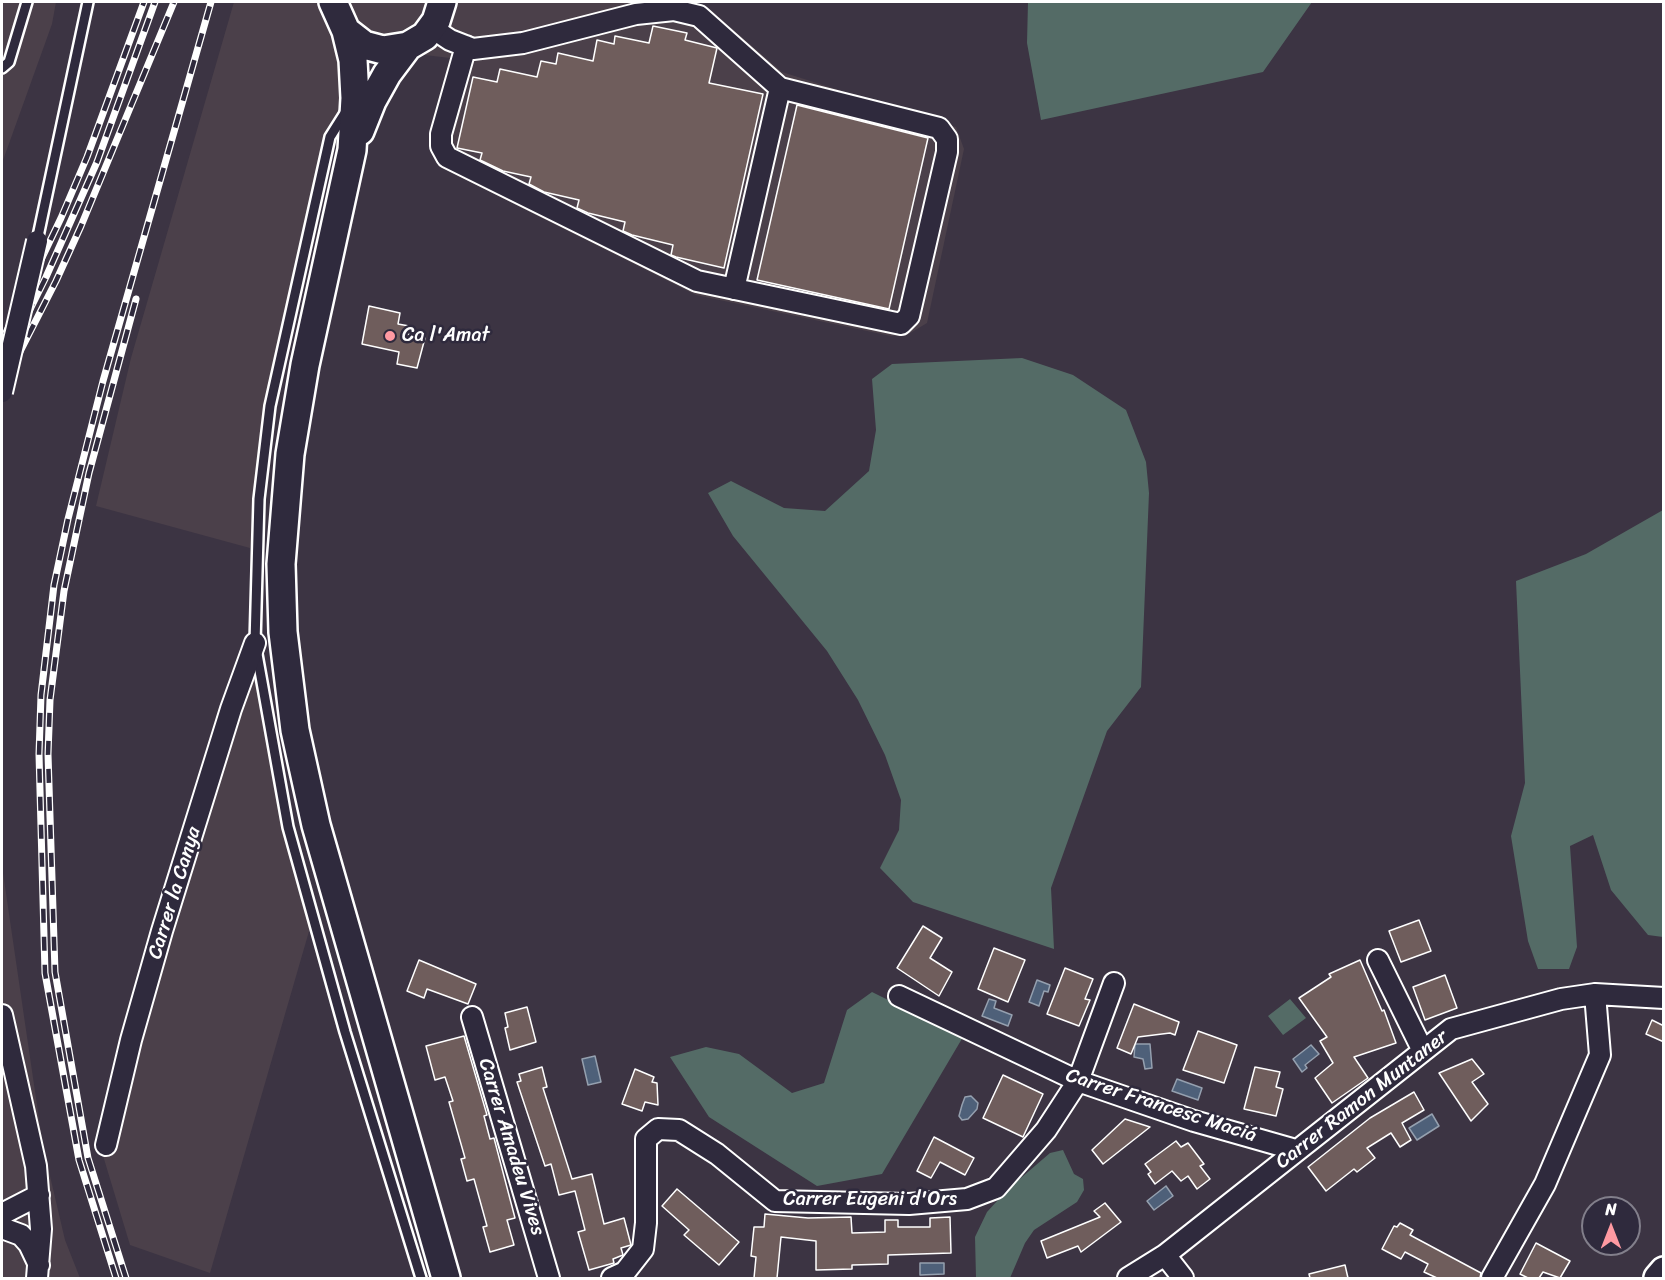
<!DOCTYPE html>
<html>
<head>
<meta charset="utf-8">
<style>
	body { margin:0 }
	#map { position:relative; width:1665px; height:1280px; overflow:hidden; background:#3c3443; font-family:Sriracha,sans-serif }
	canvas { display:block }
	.frame { position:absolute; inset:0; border:3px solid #fff; pointer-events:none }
	.north { position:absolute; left:1581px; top:1196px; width:60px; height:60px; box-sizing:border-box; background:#2f2a3d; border:2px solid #827f8b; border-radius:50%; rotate:0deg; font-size:16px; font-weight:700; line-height:24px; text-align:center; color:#fff }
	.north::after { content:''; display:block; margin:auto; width:21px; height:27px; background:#ff9aa2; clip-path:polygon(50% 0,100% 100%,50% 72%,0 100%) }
</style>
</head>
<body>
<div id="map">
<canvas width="1665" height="1280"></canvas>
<div class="frame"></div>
<div class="north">N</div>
</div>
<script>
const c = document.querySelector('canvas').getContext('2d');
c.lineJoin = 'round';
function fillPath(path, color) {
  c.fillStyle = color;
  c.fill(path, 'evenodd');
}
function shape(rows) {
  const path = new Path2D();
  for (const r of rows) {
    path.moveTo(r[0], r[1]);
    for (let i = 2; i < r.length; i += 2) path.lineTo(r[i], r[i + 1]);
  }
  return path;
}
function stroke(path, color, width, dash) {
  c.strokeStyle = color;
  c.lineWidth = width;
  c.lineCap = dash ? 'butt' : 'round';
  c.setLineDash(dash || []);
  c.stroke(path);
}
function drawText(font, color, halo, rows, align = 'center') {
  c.font = font + ' Sriracha,sans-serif';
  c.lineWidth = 5;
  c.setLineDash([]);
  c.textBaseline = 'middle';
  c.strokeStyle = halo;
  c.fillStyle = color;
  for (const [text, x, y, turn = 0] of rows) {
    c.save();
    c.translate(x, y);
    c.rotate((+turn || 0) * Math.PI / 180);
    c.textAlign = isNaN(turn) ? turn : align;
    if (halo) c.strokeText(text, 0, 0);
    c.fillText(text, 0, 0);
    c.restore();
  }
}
fillPath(shape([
	[2,2,56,2,52,24,2,163],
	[234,2,692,2,708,8,782,72,956,127,964,149,927,323,907,335,891,336,696,295,440,167,431,149,431,135,450,58,358,47,279,372,250,548,96,506,131,358],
	[252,661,312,921,210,1273,130,1245,101,1149],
	[2,866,43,1146,65,1240,80,1278,2,1278]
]), '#4b404a');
fillPath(shape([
	[1028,2,1312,2,1263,72,1041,120,1027,43],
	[1022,358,1073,375,1126,410,1146,462,1149,493,1141,687,1107,731,1051,888,1054,949,913,902,880,868,899,830,901,800,885,755,858,700,827,651,733,536,708,493,731,481,784,508,825,511,869,471,876,430,872,379,892,364],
	[1663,510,1663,937,1648,935,1611,890,1593,835,1570,846,1577,947,1569,969,1538,969,1528,941,1511,836,1525,783,1516,581,1586,554],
	[872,992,963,1037,882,1174,817,1186,709,1117,670,1057,706,1047,739,1054,792,1093,824,1083,847,1010],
	[1290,999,1306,1018,1283,1035,1268,1016],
	[1063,1150,1074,1174,1083,1179,1084,1190,1077,1202,1034,1230,1025,1243,1010,1278,976,1278,975,1237,987,1212,1008,1189,1050,1153]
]), '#546b66');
const water = shape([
	[1037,980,1050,985,1048,992,1044,991,1039,1006,1029,1002,1037,980],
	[989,999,996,1001,994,1008,1012,1015,1008,1026,982,1016,989,999],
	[1135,1044,1150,1044,1152,1068,1145,1069,1143,1059,1134,1057,1135,1044],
	[1311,1045,1319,1054,1305,1065,1307,1068,1302,1072,1293,1059,1311,1045],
	[595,1056,601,1082,588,1085,582,1059,595,1056],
	[1177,1079,1202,1088,1198,1100,1172,1091,1177,1079],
	[971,1096,978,1103,977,1109,968,1119,962,1120,959,1116,962,1105,965,1097,971,1096],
	[1432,1114,1439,1126,1417,1140,1409,1128,1432,1114],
	[1166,1186,1173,1196,1154,1210,1147,1201,1166,1186],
	[920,1263,944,1263,944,1274,920,1275,920,1263]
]);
fillPath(water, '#4e6079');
stroke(water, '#95a0af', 1.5);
const building = shape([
	[653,26,687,33,685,40,717,48,709,83,763,94,724,268,676,257,671,255,673,245,632,235,623,231,625,222,588,213,577,208,579,200,544,192,529,184,531,177,503,171,480,160,482,153,457,148,473,77,497,82,500,69,537,77,541,61,556,64,558,53,593,61,597,40,614,44,615,36,649,43,653,26],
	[797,105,928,138,889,309,757,280,797,105],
	[369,306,400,313,398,324,409,326,407,334,425,338,417,368,397,364,399,352,362,344,369,306],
	[1419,920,1431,951,1401,962,1389,931,1419,920],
	[923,926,942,938,930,958,952,972,939,996,897,968,923,926],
	[994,948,1025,960,1008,1002,978,989,994,948],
	[419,960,476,984,468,1004,427,989,424,998,407,991,419,960],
	[1360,960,1382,1011,1384,1010,1396,1043,1354,1057,1368,1078,1332,1103,1315,1078,1333,1063,1320,1041,1327,1037,1299,998,1331,977,1329,974,1360,960],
	[1065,968,1093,979,1085,999,1090,1000,1079,1026,1047,1014,1065,968],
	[1445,975,1457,1008,1425,1020,1413,987,1445,975],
	[1134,1004,1179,1022,1175,1035,1170,1033,1138,1037,1131,1054,1117,1048,1134,1004],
	[527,1007,536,1042,510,1050,505,1028,508,1027,505,1013,527,1007],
	[1652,1020,1664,1026,1664,1042,1646,1034,1652,1020],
	[1198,1031,1237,1045,1224,1083,1183,1070,1198,1031],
	[464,1036,487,1115,484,1116,490,1139,494,1138,515,1218,507,1220,514,1245,490,1252,483,1227,487,1226,474,1179,467,1181,461,1159,465,1158,449,1102,453,1101,445,1077,435,1080,426,1046,464,1036],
	[1472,1059,1484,1074,1472,1082,1488,1104,1471,1121,1439,1073,1472,1059],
	[542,1067,547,1087,543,1088,572,1179,592,1174,604,1224,624,1218,631,1245,621,1248,623,1255,613,1259,614,1263,589,1270,578,1232,585,1230,575,1191,559,1195,551,1164,545,1166,517,1082,521,1081,519,1074,542,1067],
	[1255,1067,1280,1072,1276,1087,1283,1089,1276,1116,1244,1109,1255,1067],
	[635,1069,654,1077,652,1082,657,1083,658,1105,645,1102,642,1111,622,1104,635,1069],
	[1003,1075,1043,1094,1023,1137,983,1118,1003,1075],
	[1414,1092,1424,1110,1402,1123,1411,1140,1400,1147,1391,1133,1367,1148,1375,1158,1357,1172,1354,1169,1326,1191,1308,1167,1370,1118,1414,1092],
	[1125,1119,1150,1127,1103,1164,1092,1150,1125,1119],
	[934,1137,974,1158,965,1175,940,1162,931,1178,917,1171,934,1137],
	[1176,1141,1181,1147,1188,1143,1204,1164,1200,1166,1210,1179,1197,1189,1188,1176,1181,1181,1172,1171,1155,1184,1148,1174,1151,1172,1145,1164,1176,1141],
	[677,1189,739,1242,719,1265,684,1235,689,1230,662,1206,677,1189],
	[1105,1203,1121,1222,1081,1252,1078,1246,1047,1258,1041,1241,1100,1217,1094,1211,1105,1203],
	[765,1214,808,1218,851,1217,852,1233,885,1232,885,1220,898,1220,898,1227,930,1227,930,1218,950,1217,951,1253,888,1255,888,1264,852,1265,852,1269,816,1270,816,1241,781,1237,777,1278,754,1278,756,1257,751,1256,754,1227,764,1227,765,1214],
	[1400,1223,1413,1230,1410,1235,1481,1273,1480,1278,1437,1278,1424,1272,1428,1264,1405,1252,1401,1259,1382,1249,1394,1226,1397,1227,1400,1223],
	[1536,1243,1570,1261,1560,1278,1543,1272,1539,1278,1528,1278,1520,1274,1536,1243],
	[1345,1265,1348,1278,1310,1278,1309,1274,1345,1265]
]);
fillPath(building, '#6f5d5c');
stroke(building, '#fff', 1.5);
const lane = shape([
	[2,68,9,62,27,2],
	[347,110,330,137,270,406,259,499,255,643,288,827,345,1032,421,1278],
	[37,241,88,2]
]);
const street = shape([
	[432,28,450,40,473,49,523,43,636,14,674,10,699,16,780,88,939,128,947,139,947,152,909,316,901,324,697,281,447,157,441,146,441,134,466,46],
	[734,289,780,88],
	[1378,960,1423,1051],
	[899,996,1078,1081,1194,1121,1296,1150],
	[2,1015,36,1166,41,1229,37,1278],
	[472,1017,549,1278],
	[106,1145,131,1040,162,931,231,709,255,643],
	[2,1214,39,1195],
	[2,1228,21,1235,29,1244,39,1265],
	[1165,1255,1183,1278],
	[612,1278,625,1272,643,1249,646,1223,646,1139,658,1129,679,1130,717,1154,775,1201,909,1204,967,1199,996,1188,1046,1130,1078,1081,1114,983],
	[1128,1278,1165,1255,1451,1029,1561,999,1595,994,1664,998],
	[1492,1278,1545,1184,1600,1055,1595,994]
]);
const secondary = shape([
	[333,2,346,31,364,45,383,50,408,46,425,36,436,21,442,2],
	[346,31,353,60,355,98,352,150,305,365,290,454,281,564,283,632,295,730,316,825,446,1278],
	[360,131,372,101,387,74,408,46],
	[1658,1278,1664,1271]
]);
stroke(lane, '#fff', 14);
stroke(street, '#fff', 24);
stroke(secondary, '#fff', 32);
stroke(lane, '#2f2a3d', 9);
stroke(street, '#2f2a3d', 20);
stroke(secondary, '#2f2a3d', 27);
const rail = shape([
	[2,341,61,218,87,157,144,2],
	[2,366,46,277,97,162,155,2],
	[2,387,56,281,81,226,174,2],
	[116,1278,79,1160,45,973,39,754,41,695,54,585,68,519,103,381,211,2],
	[126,1278,88,1158,55,972,48,754,50,700,64,591,89,473,136,299]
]);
stroke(rail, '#fff', 7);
stroke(rail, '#2f2a3d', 4.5, [14]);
const streetBridge = shape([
	[2,392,37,241]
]);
stroke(streetBridge, '#fff', 24, []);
stroke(streetBridge, '#2f2a3d', 20);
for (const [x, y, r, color] of [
	[390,336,6,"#ff9aa2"]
]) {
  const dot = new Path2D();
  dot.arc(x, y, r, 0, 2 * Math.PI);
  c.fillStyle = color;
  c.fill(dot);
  stroke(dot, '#2f2a3d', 2);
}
drawText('20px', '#fff', '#2f2a3d', [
	["Ca l'Amat",402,336]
], 'left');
drawText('20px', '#fff', '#2f2a3d', [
	["Carrer la Canya",175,893,-73],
	["Carrer Ramon Muntaner",1362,1100,-38],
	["Carrer Francesc Maciá",1161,1106,18],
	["Carrer Amadeu Vives",511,1147,73],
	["Carrer Eugeni d'Ors",870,1200]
]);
</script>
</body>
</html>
